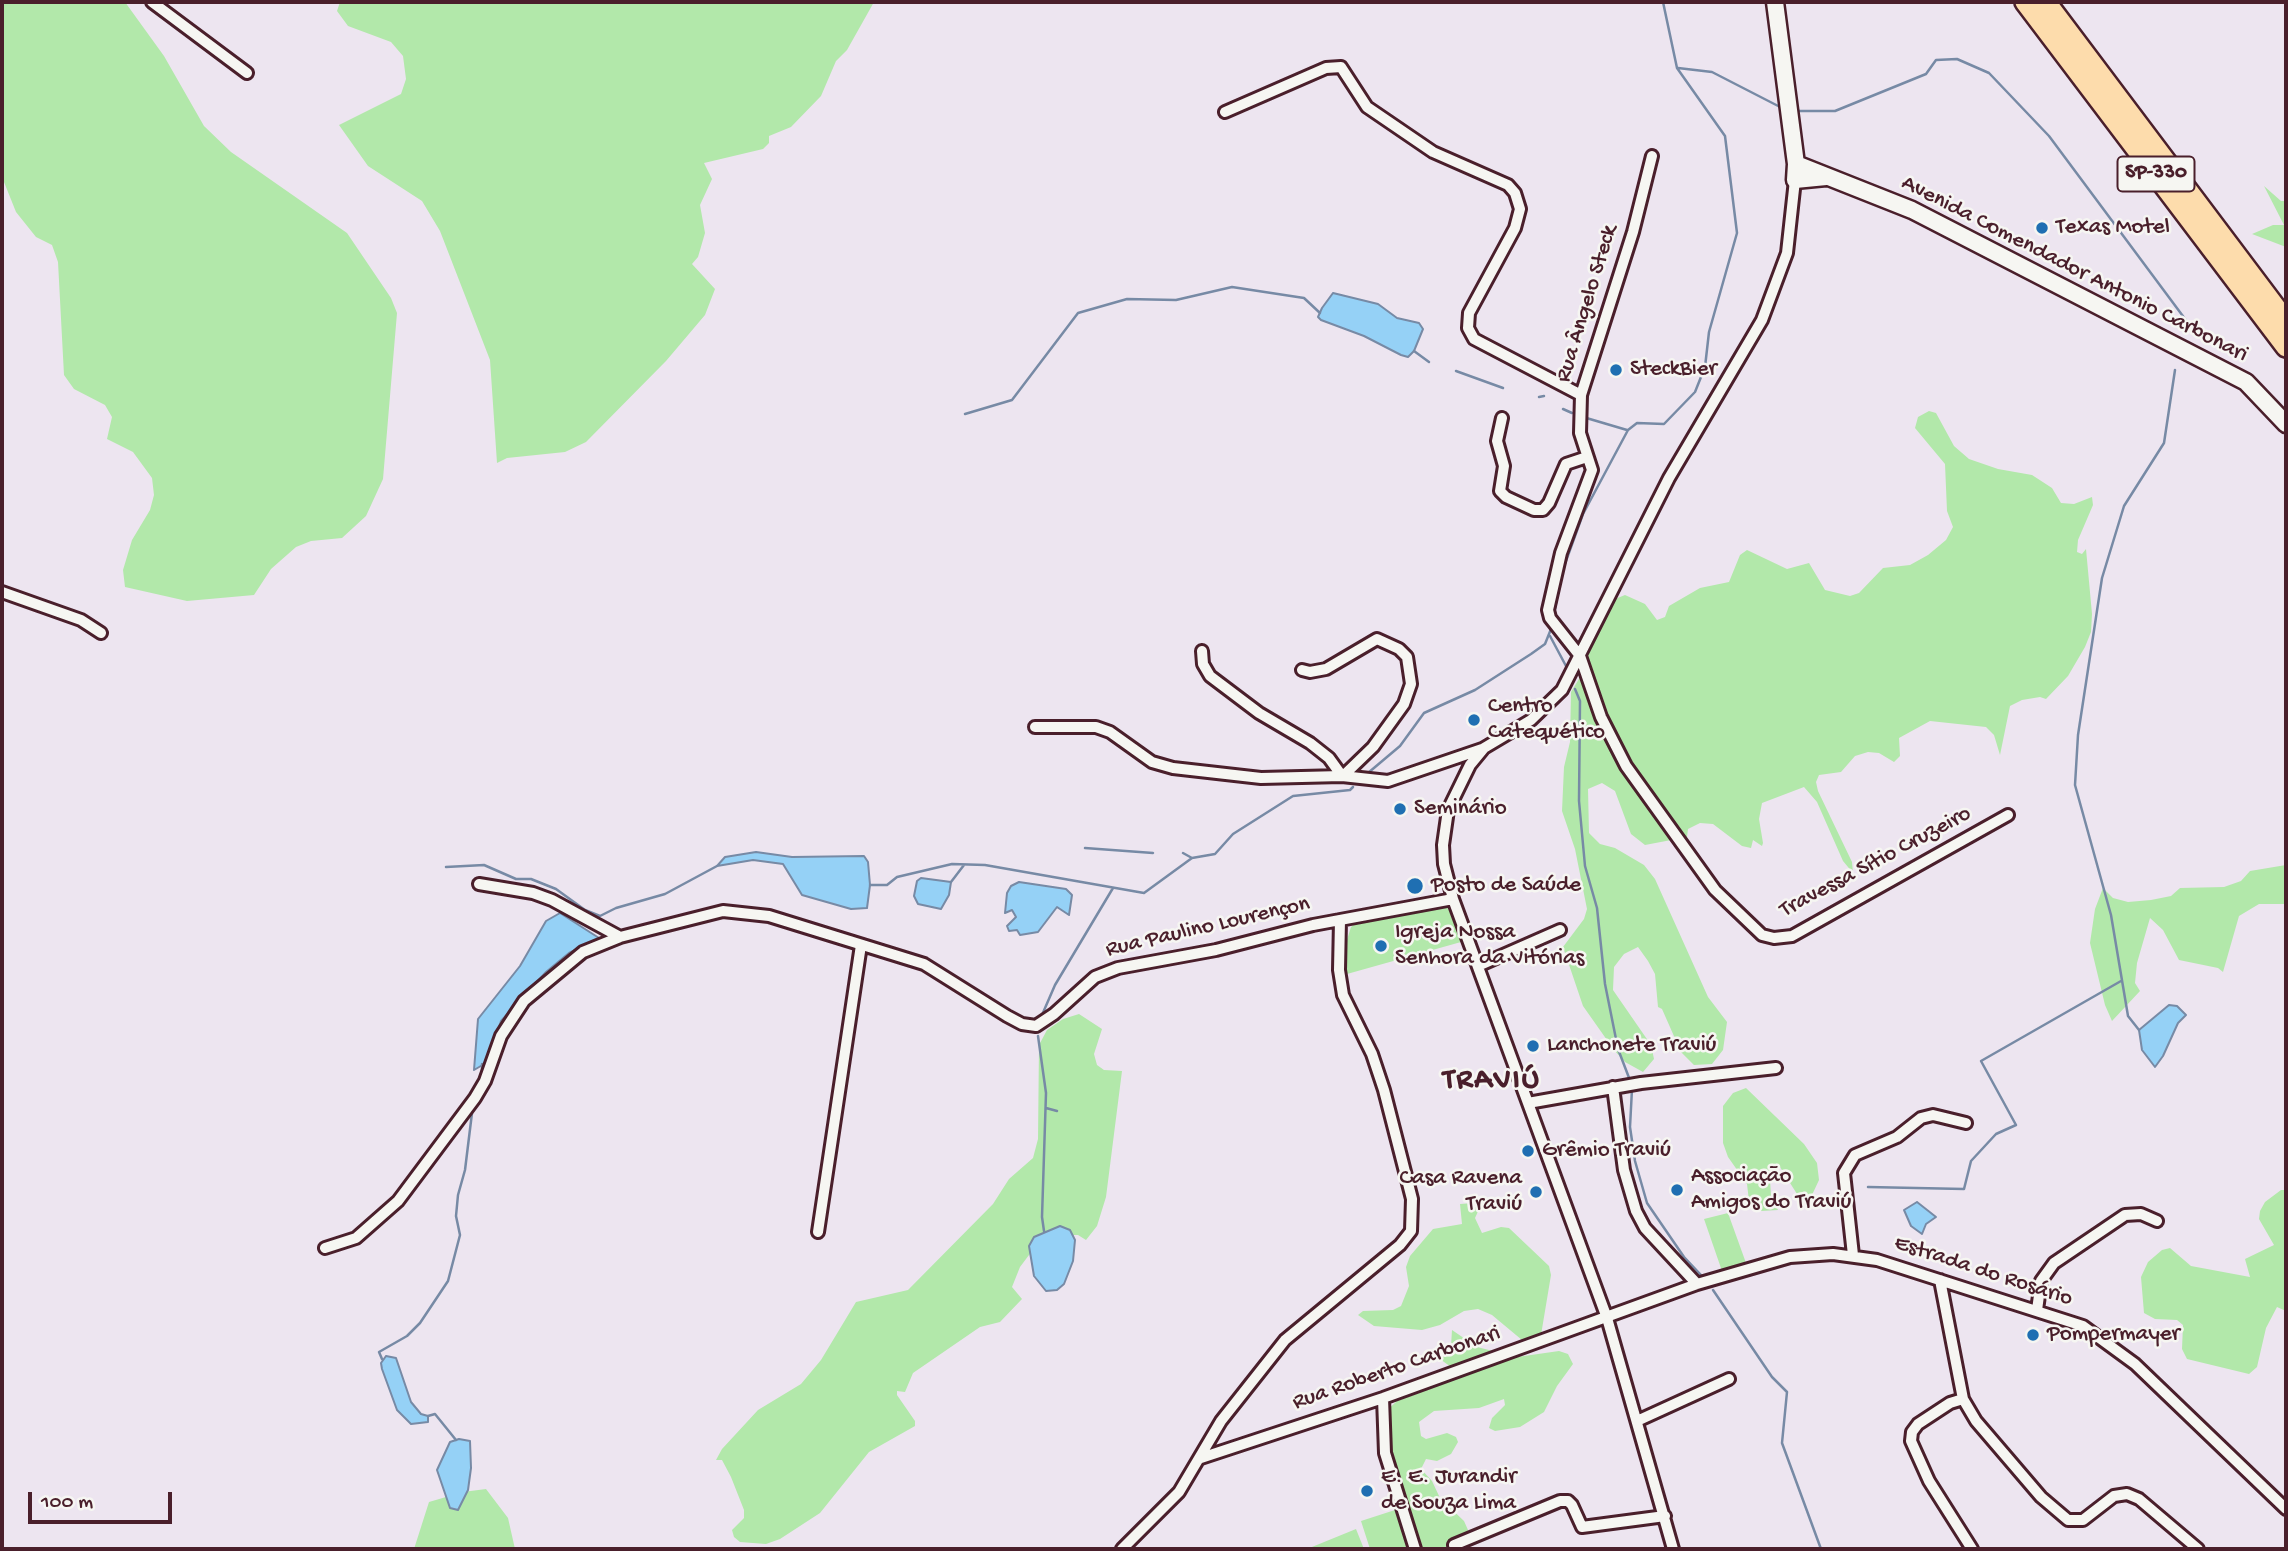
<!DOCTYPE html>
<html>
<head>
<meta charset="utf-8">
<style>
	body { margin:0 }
	#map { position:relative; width:2288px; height:1551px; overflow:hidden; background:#ede5f0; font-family:"Gochi Hand",sans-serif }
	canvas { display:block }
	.frame { position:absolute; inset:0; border:4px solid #4a1f2b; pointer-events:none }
	.scale { position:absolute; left:28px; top:1492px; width:144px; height:32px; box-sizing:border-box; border:4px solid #4a1f2b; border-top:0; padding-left:9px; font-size:21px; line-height:24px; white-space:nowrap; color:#4a1f2b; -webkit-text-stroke:5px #f6f6f2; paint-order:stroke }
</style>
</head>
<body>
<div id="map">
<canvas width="2288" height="1551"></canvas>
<div class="frame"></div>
<div class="scale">100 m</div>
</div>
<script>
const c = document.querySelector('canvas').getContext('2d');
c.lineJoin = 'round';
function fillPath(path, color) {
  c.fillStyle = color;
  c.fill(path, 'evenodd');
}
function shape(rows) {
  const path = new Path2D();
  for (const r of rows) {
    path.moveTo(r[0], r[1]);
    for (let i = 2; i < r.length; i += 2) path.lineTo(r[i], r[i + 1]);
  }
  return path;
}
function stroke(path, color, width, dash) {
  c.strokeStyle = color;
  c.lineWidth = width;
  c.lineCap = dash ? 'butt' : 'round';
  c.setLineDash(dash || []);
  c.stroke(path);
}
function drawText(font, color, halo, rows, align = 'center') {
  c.font = font + ' "Gochi Hand",sans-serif';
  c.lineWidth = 5;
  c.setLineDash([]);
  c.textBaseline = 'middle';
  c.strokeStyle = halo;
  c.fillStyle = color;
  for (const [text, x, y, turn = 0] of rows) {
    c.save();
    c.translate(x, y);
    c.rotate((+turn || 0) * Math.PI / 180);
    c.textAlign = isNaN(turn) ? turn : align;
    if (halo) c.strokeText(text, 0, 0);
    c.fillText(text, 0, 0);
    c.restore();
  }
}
fillPath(shape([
	[2,2,125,2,164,56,204,126,231,152,347,233,391,298,397,313,383,479,366,516,342,538,311,541,296,547,271,569,254,595,187,601,125,587,123,570,132,540,150,510,154,495,152,478,133,452,107,439,112,417,105,405,74,389,64,375,58,262,52,245,36,237,16,212,2,177],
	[340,2,874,2,847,50,836,61,821,96,791,127,769,136,769,143,763,149,704,163,712,179,700,205,705,233,698,257,692,264,715,289,705,315,666,361,586,442,565,452,507,458,497,463,490,360,440,231,422,201,368,166,339,125,401,94,406,79,403,56,391,42,348,26,337,11],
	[2264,186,2281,201,2286,201,2286,247,2252,234,2273,225,2284,225],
	[1929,411,1936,413,1954,446,1969,459,1998,469,2032,475,2052,488,2061,503,2074,504,2092,497,2093,505,2078,540,2077,552,2082,554,2086,549,2092,614,2091,632,2085,647,2068,676,2046,699,2040,697,2022,700,2010,706,2000,755,1994,735,1986,727,1930,721,1899,738,1900,756,1894,762,1879,753,1868,752,1855,756,1841,772,1819,775,1816,782,1818,791,1852,862,1853,873,1843,861,1817,802,1804,787,1762,803,1759,819,1763,843,1762,846,1753,840,1751,848,1742,846,1713,824,1700,823,1688,829,1687,837,1645,845,1631,834,1615,791,1602,783,1588,789,1589,833,1600,844,1615,848,1644,865,1655,879,1708,997,1727,1022,1723,1050,1712,1064,1694,1065,1681,1052,1662,1009,1658,1007,1655,974,1648,961,1638,947,1624,954,1614,967,1613,990,1651,1045,1654,1059,1643,1072,1625,1062,1614,1050,1583,1006,1563,947,1584,919,1587,909,1575,849,1562,811,1564,767,1570,742,1571,692,1585,669,1590,646,1615,599,1625,595,1645,604,1657,620,1665,617,1669,606,1700,588,1729,582,1740,555,1747,550,1787,569,1809,563,1825,590,1850,596,1859,593,1883,568,1910,565,1928,555,1946,540,1953,527,1947,511,1945,464,1915,428,1918,417],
	[2286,865,2286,904,2259,904,2239,916,2223,972,2218,968,2179,960,2163,930,2150,918,2137,963,2135,983,2140,991,2112,1021,2105,1005,2090,943,2095,909,2103,888,2113,898,2128,902,2151,900,2171,896,2180,888,2224,887,2241,881,2250,871],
	[1447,905,1461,942,1347,974,1346,943,1351,927,1358,921],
	[1079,1014,1102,1029,1094,1054,1097,1065,1104,1070,1122,1071,1106,1197,1097,1226,1086,1240,1078,1235,1067,1235,1038,1243,1020,1267,1012,1287,1022,1299,1000,1322,980,1327,913,1373,905,1392,897,1391,897,1395,915,1421,915,1426,869,1452,820,1513,780,1539,766,1544,740,1542,734,1537,732,1530,744,1518,744,1510,731,1477,722,1460,716,1460,722,1449,758,1410,801,1384,821,1360,856,1302,908,1290,993,1204,1009,1179,1033,1158,1038,1139,1039,1045,1047,1030,1063,1019],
	[1746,1088,1804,1144,1817,1163,1819,1180,1812,1195,1797,1194,1780,1167,1770,1179,1771,1196,1778,1210,1761,1211,1749,1201,1747,1184,1728,1157,1723,1143,1723,1106,1733,1093],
	[2281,1190,2286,1190,2286,1311,2277,1307,2266,1328,2257,1367,2249,1374,2187,1359,2182,1349,2183,1325,2177,1320,2155,1319,2144,1313,2141,1277,2148,1262,2162,1250,2170,1248,2191,1266,2250,1277,2245,1259,2274,1245,2259,1219,2260,1211,2265,1202],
	[1474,1203,1475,1206,1481,1205,1475,1218,1482,1233,1501,1227,1509,1228,1549,1266,1551,1275,1541,1335,1533,1341,1522,1340,1492,1315,1478,1309,1464,1311,1440,1325,1422,1330,1374,1326,1358,1315,1363,1311,1393,1310,1401,1306,1409,1286,1406,1267,1410,1256,1433,1229,1462,1224,1460,1204],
	[1728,1213,1746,1263,1722,1271,1704,1219],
	[1452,1330,1477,1347,1517,1357,1559,1351,1568,1354,1573,1364,1557,1386,1544,1412,1520,1427,1495,1431,1489,1428,1492,1418,1505,1405,1504,1399,1479,1408,1434,1411,1419,1422,1421,1436,1426,1439,1447,1433,1456,1437,1458,1442,1451,1454,1437,1461,1426,1459,1421,1469,1432,1481,1440,1498,1464,1521,1468,1530,1465,1540,1451,1549,1413,1549,1398,1507,1383,1414,1397,1401,1440,1385,1455,1375,1455,1370,1440,1359,1451,1346],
	[486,1489,508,1518,515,1549,414,1549,429,1502,463,1492],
	[1395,1510,1408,1549,1370,1549,1361,1521],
	[1356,1529,1364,1549,1307,1549]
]), '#b2e8aa');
const water = shape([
	[1333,293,1378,304,1397,318,1419,323,1423,329,1414,351,1408,357,1401,355,1364,336,1321,320,1318,317,1322,308,1333,293],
	[756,852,792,857,864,856,868,862,870,885,867,908,851,909,802,895,783,864,753,860,717,866,725,857,756,852],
	[921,878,951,882,949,895,941,909,918,904,914,896,917,881,921,878],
	[1019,882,1066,889,1072,895,1069,915,1057,907,1038,932,1020,935,1017,930,1009,931,1007,926,1016,917,1012,910,1005,913,1007,893,1011,886,1019,882],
	[560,913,599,938,569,953,546,972,501,1021,486,1063,474,1070,478,1019,520,966,546,921,560,913],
	[2169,1005,2177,1006,2186,1015,2178,1023,2163,1056,2155,1067,2142,1050,2139,1030,2169,1005],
	[1917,1202,1936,1217,1926,1224,1922,1234,1911,1226,1904,1210,1917,1202],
	[1060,1226,1070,1230,1075,1240,1073,1261,1064,1284,1057,1290,1046,1291,1034,1276,1029,1246,1034,1237,1060,1226],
	[386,1356,396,1358,411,1402,421,1414,428,1416,428,1422,411,1424,397,1410,382,1369,381,1363,386,1356],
	[459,1439,470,1441,471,1468,468,1490,458,1510,450,1508,437,1470,450,1442,459,1439]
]);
fillPath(water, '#95d1f6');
stroke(water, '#778aa5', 2);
stroke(shape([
	[1678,68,1712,72,1784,109],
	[1794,111,1835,111,1926,74,1936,60,1957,59,1989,73,2049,136,2194,331],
	[1414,351,1429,362],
	[1456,371,1503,388],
	[1539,397,1544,396],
	[1563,409,1572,413],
	[965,414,1012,400,1078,313,1127,299,1176,300,1232,287,1304,298,1320,313],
	[1583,417,1627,430],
	[1562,572,1583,514,1628,430,1637,423,1664,424,1695,392,1705,367,1709,332,1737,233,1725,136,1677,68,1663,2],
	[1554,614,1560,582],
	[1550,636,1566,666],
	[1575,689,1580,701,1579,801,1585,866,1597,908,1605,984,1618,1049,1631,1083],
	[1368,773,1400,746,1424,713,1475,690,1531,654,1545,644,1551,629],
	[1085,848,1153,853],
	[1183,853,1192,858],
	[446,867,484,865,516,879,531,879,556,889,585,910,600,916,616,908,665,894,717,866],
	[951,882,964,865],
	[870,885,887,885,897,877,952,864,985,865,1144,893,1192,858,1215,854,1233,834,1293,796,1350,790,1353,787],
	[1042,1015,1055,985,1113,888],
	[2139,1030,2128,1016,2111,915,2075,785,2078,735,2102,578,2124,506,2164,443,2175,370],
	[1038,1036,1046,1093,1042,1217,1044,1231],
	[482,1078,482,1064],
	[1632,1089,1630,1127,1635,1161,1647,1203,1684,1257,1701,1275],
	[1046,1108,1057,1111],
	[1868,1187,1964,1189,1971,1161,1996,1134,2016,1125,1981,1061,2121,981],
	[1713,1290,1772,1377,1787,1392,1782,1443,1821,1549],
	[382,1359,379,1352,407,1336,420,1323,448,1281,460,1235,456,1216,458,1195,465,1170,472,1113],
	[428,1416,435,1414,456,1440]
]), '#778aa5', 2.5);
const minor = shape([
	[152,2,247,73],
	[1225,112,1326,68,1341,67,1367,107,1433,152,1508,185,1515,193,1520,209,1515,228,1469,313,1468,328,1474,339,1581,395],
	[1652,156,1633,232,1581,395,1580,433,1592,470,1561,553,1548,610,1550,618,1580,656,1601,717,1626,766,1715,890,1762,935,1774,938,1792,936,2008,815],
	[1502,418,1497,441,1504,466,1500,491,1506,497,1534,510,1543,510,1549,503,1566,464,1587,457],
	[2,592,81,620,101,633],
	[1202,651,1203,664,1210,676,1259,713,1310,743,1329,758,1342,776],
	[1302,670,1310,672,1326,669,1377,639,1399,649,1407,657,1411,684,1404,704,1373,747,1343,776],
	[1035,727,1096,727,1110,732,1152,762,1173,768,1261,778,1342,776,1388,781,1482,749],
	[479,884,533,893,552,900,620,937],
	[1478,966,1560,930],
	[1613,1087,1624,1170,1636,1211,1645,1228,1697,1284],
	[1528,1103,1641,1083,1776,1068],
	[818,1232,861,945],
	[325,1248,356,1238,398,1201,475,1098,485,1081,501,1036,524,1001,583,952,620,937,723,911,769,916,924,964,1007,1016,1022,1024,1036,1026,1054,1014,1095,977,1118,968,1216,950,1313,925,1453,899],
	[1853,1255,1844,1173,1855,1155,1897,1137,1921,1118,1933,1115,1966,1123],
	[1940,1280,1963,1399,1976,1421,2041,1497,2068,1520,2083,1520,2114,1496,2127,1494,2139,1499,2198,1549],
	[2037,1310,2041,1281,2054,1263,2125,1215,2141,1214,2157,1221],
	[1383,1398,1385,1453,1415,1549],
	[1963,1399,1950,1403,1918,1424,1912,1432,1911,1441,1929,1481,1972,1549],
	[1637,1421,1729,1379],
	[1201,1458,1383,1398,1697,1284,1790,1257,1833,1254,1877,1260,2083,1326,2135,1364,2286,1509],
	[1454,1545,1560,1501,1568,1501,1572,1505,1582,1527,1665,1516],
	[1122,1549,1179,1492,1221,1421,1285,1340,1400,1245,1411,1231,1412,1199,1384,1090,1372,1054,1343,995,1339,970,1340,920],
	[1673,1549,1607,1318,1453,899,1444,864,1443,845,1448,810,1470,765,1484,748,1531,720,1562,690,1669,478,1762,320,1787,253,1795,180]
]);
const secondary = shape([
	[1775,2,1796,164,1795,180,1826,177],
	[1796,164,1912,210,2246,382,2286,424]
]);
const motorway = shape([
	[2025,2,2286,347],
	[2046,2,2286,321]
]);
stroke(minor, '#4a1f2b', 16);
stroke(secondary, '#4a1f2b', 21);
stroke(motorway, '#4a1f2b', 24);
stroke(minor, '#f6f6f2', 10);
stroke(secondary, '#f6f6f2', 16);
stroke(motorway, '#fddcac', 19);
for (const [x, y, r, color] of [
	[2042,228,7,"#1f6fb2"],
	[1616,370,7,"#1f6fb2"],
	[1474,720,7,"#1f6fb2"],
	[1400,809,7,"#1f6fb2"],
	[1415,886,9,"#1f6fb2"],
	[1381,946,7,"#1f6fb2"],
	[1533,1046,7,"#1f6fb2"],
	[1528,1151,7,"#1f6fb2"],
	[1677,1190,7,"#1f6fb2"],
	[1536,1192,7,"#1f6fb2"],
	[2033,1335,7,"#1f6fb2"],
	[1367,1491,7,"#1f6fb2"]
]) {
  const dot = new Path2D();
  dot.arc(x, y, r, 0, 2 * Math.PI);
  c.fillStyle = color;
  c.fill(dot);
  stroke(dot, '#f6f6f2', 2.5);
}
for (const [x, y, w] of [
	[2156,174,77]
]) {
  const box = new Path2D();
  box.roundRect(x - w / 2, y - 17.5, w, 35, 5);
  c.fillStyle = '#f6f6f2';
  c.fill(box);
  stroke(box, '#4a1f2b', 2);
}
drawText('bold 21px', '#4a1f2b', null, [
	["SP-330",2156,174]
]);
drawText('23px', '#4a1f2b', '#f6f6f2', [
	["Texas Motel",2056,228],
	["SteckBier",1630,370],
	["Centro",1488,707],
	["Catequético",1488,733],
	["Seminário",1414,809],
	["Posto de Saúde",1431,886],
	["Igreja Nossa",1395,933],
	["Senhora da Vitórias",1395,959],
	["Lanchonete Traviú",1547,1046],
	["Grêmio Traviú",1542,1151],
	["Associação",1691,1177],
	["Amigos do Traviú",1691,1203],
	["Casa Ravena",1522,1179,"right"],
	["Traviú",1522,1205,"right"],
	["Pompermayer",2047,1335],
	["E. E. Jurandir",1381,1478],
	["de Souza Lima",1381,1504]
], 'left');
drawText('23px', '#4a1f2b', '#f6f6f2', [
	["Avenida Comendador Antonio Carbonari",2074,270,27],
	["Rua Ângelo Steck",1588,304,-73],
	["Travessa Sítio Cruzeiro",1876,863,-28],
	["Rua Paulino Lourençon",1208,928,-13],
	["Estrada do Rosário",1983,1272,18],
	["Rua Roberto Carbonari",1397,1369,-19]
]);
c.letterSpacing = '2px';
drawText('bold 30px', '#4a1f2b', '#f6f6f2', [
	["TRAVIÚ",1492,1082]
]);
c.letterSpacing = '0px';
</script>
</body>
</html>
